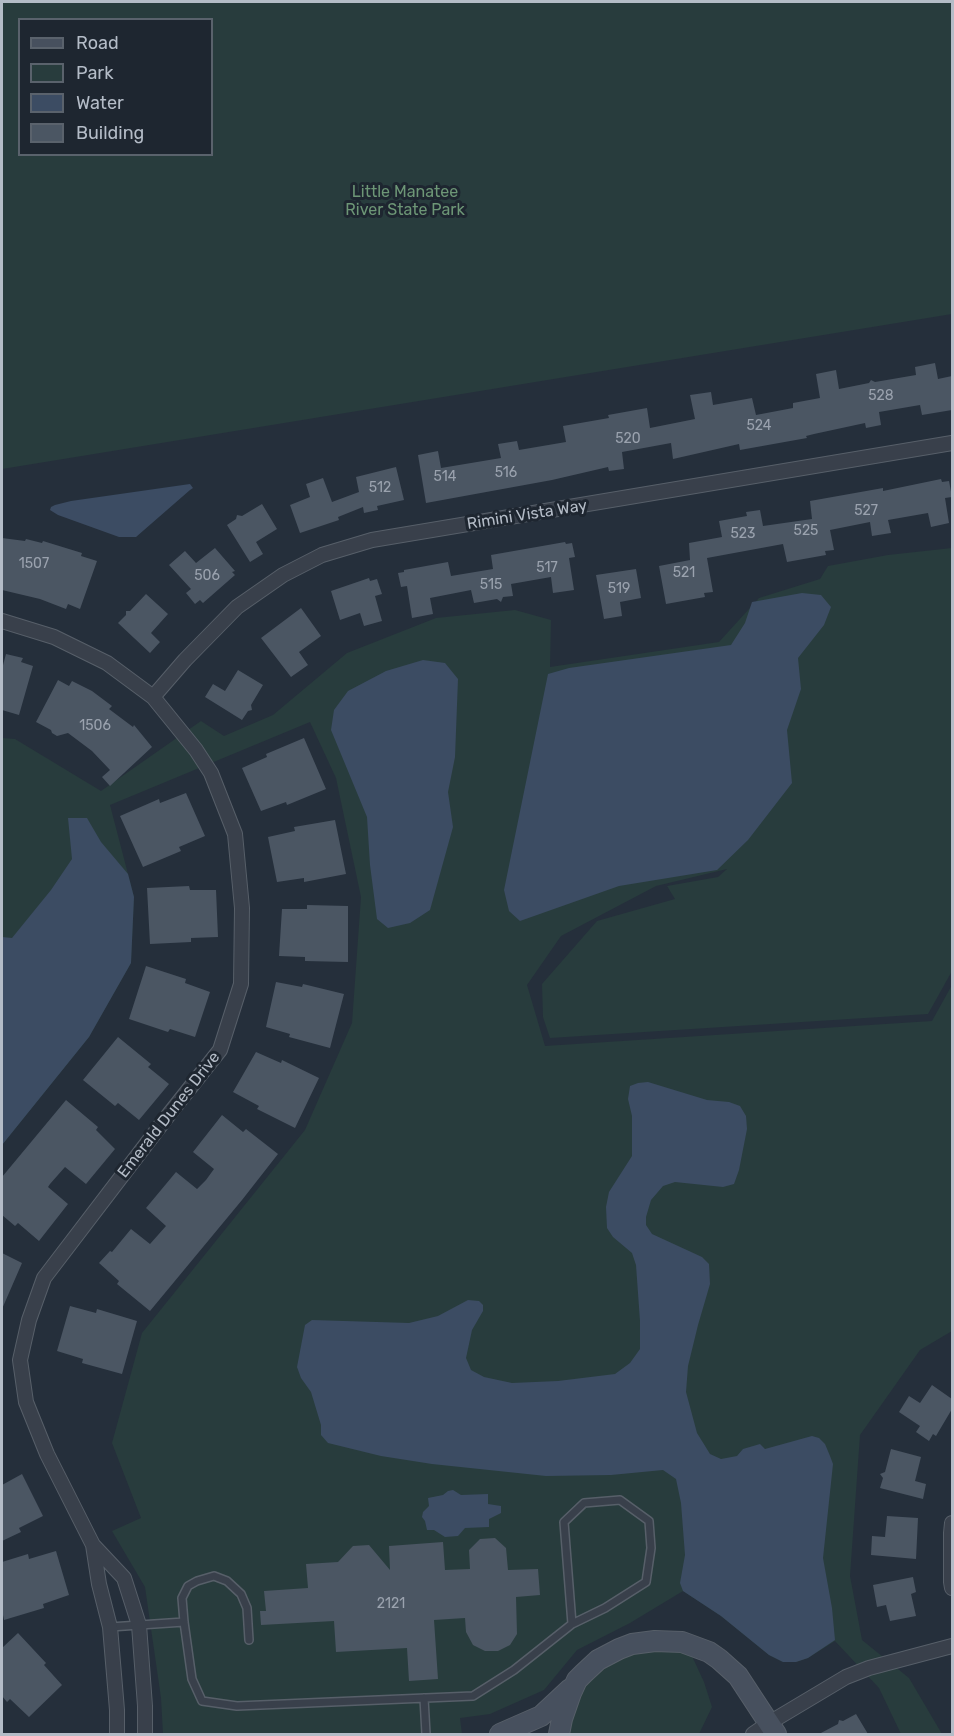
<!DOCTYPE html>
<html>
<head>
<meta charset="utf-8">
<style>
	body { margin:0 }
	#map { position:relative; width:954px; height:1736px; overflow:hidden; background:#252f3b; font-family:Rubik,sans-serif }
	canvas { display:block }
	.frame { position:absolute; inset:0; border:3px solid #b4bcc7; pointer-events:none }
	.legend { position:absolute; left:18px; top:18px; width:195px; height:138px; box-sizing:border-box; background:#1e2630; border:2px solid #5a626c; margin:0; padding:8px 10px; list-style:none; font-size:18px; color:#b4bcc7 }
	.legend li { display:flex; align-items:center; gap:12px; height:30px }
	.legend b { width:30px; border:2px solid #5a626c }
</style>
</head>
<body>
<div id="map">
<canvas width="954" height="1736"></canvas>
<div class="frame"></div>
<ul class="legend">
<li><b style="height:8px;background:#47505e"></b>Road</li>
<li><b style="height:16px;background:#283c3d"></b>Park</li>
<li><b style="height:16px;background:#3c4c63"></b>Water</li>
<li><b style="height:16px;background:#4b5663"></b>Building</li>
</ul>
</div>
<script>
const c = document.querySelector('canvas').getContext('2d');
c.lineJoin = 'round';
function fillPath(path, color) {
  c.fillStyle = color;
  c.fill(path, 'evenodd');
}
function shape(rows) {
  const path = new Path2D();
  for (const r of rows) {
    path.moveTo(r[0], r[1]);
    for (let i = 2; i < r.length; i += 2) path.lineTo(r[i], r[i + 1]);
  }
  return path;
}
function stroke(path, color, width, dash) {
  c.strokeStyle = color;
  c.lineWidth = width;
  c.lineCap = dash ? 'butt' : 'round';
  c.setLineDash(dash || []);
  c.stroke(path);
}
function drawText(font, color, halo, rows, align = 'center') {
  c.font = font + ' Rubik,sans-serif';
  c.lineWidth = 6;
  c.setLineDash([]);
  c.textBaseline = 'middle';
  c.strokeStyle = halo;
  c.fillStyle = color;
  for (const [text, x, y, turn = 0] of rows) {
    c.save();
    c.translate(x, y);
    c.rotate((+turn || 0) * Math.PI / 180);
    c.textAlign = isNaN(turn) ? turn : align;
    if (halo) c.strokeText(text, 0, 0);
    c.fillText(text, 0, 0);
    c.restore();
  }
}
fillPath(shape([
	[2,2,952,2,952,314,2,469],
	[20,20,212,20,212,154,20,154],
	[952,548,952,971,928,1014,550,1038,543,1017,542,984,597,921,675,899,667,886,718,877,727,869,656,886,561,936,527,985,545,1046,932,1021,952,985,952,1331,920,1350,860,1435,850,1576,862,1640,909,1678,942,1734,901,1734,879,1688,835,1641,808,1658,796,1662,783,1662,769,1655,721,1616,683,1591,630,1623,577,1650,544,1690,490,1714,460,1718,462,1734,163,1734,161,1698,145,1587,112,1531,141,1518,112,1443,142,1333,305,1130,352,1023,361,897,336,778,310,722,110,805,134,897,131,963,89,1037,2,1145,2,738,15,739,101,791,201,721,224,736,273,715,347,653,436,618,515,610,551,620,550,667,719,642,759,598,820,579,828,566,888,555],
	[655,1649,681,1651,691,1654,704,1682,712,1707,699,1734,567,1734,569,1722,584,1685,602,1668,622,1657]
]), '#283c3d');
fillPath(shape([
	[190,484,193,488,190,490,136,537,119,537,58,515,50,510,51,507,55,505,71,501],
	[802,593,821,595,831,607,824,625,798,658,801,689,787,730,792,783,748,840,717,870,619,886,520,921,509,911,504,890,548,674,569,668,731,645,745,623,752,602],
	[423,660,445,663,458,679,455,757,448,792,453,827,430,910,410,923,388,928,377,919,370,865,367,817,331,730,334,710,348,691,386,671],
	[68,818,87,818,101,842,128,874,134,897,131,963,89,1037,2,1145,2,937,12,938,51,890,72,859],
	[648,1082,707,1100,729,1102,740,1106,746,1116,747,1129,739,1170,734,1184,723,1187,675,1182,663,1186,651,1200,646,1217,646,1225,652,1234,702,1257,709,1264,710,1284,698,1325,688,1366,686,1392,697,1433,710,1454,721,1459,737,1456,743,1449,760,1444,765,1449,812,1436,819,1438,825,1444,830,1456,833,1464,823,1558,832,1608,835,1640,808,1658,796,1662,783,1662,769,1655,721,1616,683,1591,680,1583,685,1555,681,1503,676,1479,663,1470,611,1475,546,1476,432,1464,381,1456,328,1443,321,1435,321,1425,311,1392,301,1378,297,1367,305,1325,312,1320,409,1323,438,1316,468,1300,479,1301,483,1305,483,1311,472,1330,466,1358,471,1370,484,1377,512,1383,558,1381,615,1374,630,1363,640,1349,640,1321,636,1265,632,1253,613,1237,607,1228,606,1207,609,1192,632,1156,632,1116,628,1099,630,1086,638,1083],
	[453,1490,461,1495,488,1494,488,1504,501,1506,501,1513,489,1519,489,1527,465,1528,458,1536,445,1537,434,1530,427,1530,425,1521,422,1517,423,1512,429,1506,428,1498,443,1495,448,1491]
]), '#3c4c63');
fillPath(shape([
	[935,363,938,379,952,376,952,410,922,415,920,405,879,412,881,425,866,428,865,423,814,434,806,436,807,438,740,450,739,444,673,459,671,443,622,452,624,469,609,471,608,467,552,480,426,503,418,455,438,451,441,468,501,458,498,444,517,441,519,450,566,442,563,426,609,418,608,415,647,408,650,428,695,419,690,395,711,392,713,405,752,398,756,415,793,408,793,403,820,398,816,374,836,370,839,389,869,383,871,380,875,382,916,375,915,367],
	[396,467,404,500,377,506,378,510,364,513,363,507,338,517,339,520,300,533,290,505,310,497,306,484,323,478,332,502,359,492,356,477],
	[941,479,942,482,949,481,952,497,945,498,949,523,931,527,928,513,888,520,891,533,872,536,870,522,830,530,834,550,825,551,826,555,787,562,783,544,707,558,713,592,704,593,705,597,666,604,659,566,690,560,689,543,722,537,719,521,747,516,746,512,760,510,763,526,812,519,810,501,883,488,883,491],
	[262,504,277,529,256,542,263,554,250,562,227,525,236,519,237,515,242,516],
	[2,538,25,541,26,539,42,543,43,541,82,553,81,556,97,561,80,609,68,604,66,609,40,599,2,590],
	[565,542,566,544,572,543,575,557,569,558,574,590,553,593,551,577,511,584,513,596,503,597,501,602,497,599,474,603,471,590,430,598,433,614,412,618,407,586,401,587,398,573,404,572,404,570,448,562,451,576,493,569,491,555],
	[215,548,235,571,232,572,235,575,203,603,200,600,195,604,186,593,191,589,169,565,185,551,196,563],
	[636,569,641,598,620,602,622,616,604,619,596,575],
	[369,578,370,581,377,579,382,594,375,596,382,621,364,626,360,613,340,620,331,591],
	[146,594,168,614,151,633,160,642,150,653,118,623,126,615,126,611,130,611],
	[301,608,321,636,299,652,308,665,291,677,261,638],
	[6,654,23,658,21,662,33,666,19,715,2,710,2,669],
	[238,670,263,685,251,705,252,710,248,711,242,720,205,697,213,684,225,691],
	[58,680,69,686,72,681,92,691,112,706,109,709,133,727,134,725,152,747,110,786,102,777,110,770,92,751,68,733,57,736,52,733,51,730,36,722],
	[304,738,326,789,287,805,286,802,261,811,242,768,267,757,266,754],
	[186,793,205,836,179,847,181,851,143,867,120,816,159,799,160,803],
	[335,820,346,874,304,882,304,878,277,882,268,837,295,831,294,827],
	[189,886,190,890,216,890,218,937,191,938,191,942,150,944,147,888],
	[307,905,348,906,348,962,305,961,305,957,279,956,282,909,307,909],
	[146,966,186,979,185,983,210,992,195,1037,170,1029,168,1032,129,1019],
	[276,982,302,987,303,984,344,994,330,1048,289,1037,290,1034,266,1027],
	[118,1037,151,1064,148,1067,169,1084,139,1120,118,1103,115,1106,83,1080],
	[256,1052,281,1063,282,1060,319,1078,295,1128,257,1109,259,1106,233,1092],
	[66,1100,98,1127,96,1130,115,1149,86,1184,65,1167,50,1184,48,1187,68,1204,39,1241,18,1223,15,1226,2,1215,2,1177],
	[222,1115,243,1132,246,1129,278,1154,242,1200,150,1311,117,1284,119,1281,99,1263,110,1251,112,1252,131,1229,150,1244,166,1226,146,1208,176,1172,197,1189,206,1180,214,1169,193,1152],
	[2,1253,22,1263,2,1309],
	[70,1306,96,1313,97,1309,137,1321,122,1374,82,1363,83,1359,57,1351],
	[932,1385,952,1399,952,1409,936,1436,933,1434,929,1441,916,1432,920,1426,899,1412,909,1396,920,1403],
	[891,1449,921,1457,915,1481,926,1484,923,1499,880,1488,883,1478,880,1474,885,1472],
	[22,1474,43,1516,19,1528,21,1532,2,1541,2,1485],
	[887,1516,918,1518,916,1559,871,1555,872,1536,885,1537],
	[495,1538,506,1548,508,1570,538,1569,540,1595,516,1597,517,1634,510,1645,498,1651,485,1651,473,1645,466,1632,465,1618,434,1620,438,1679,409,1681,407,1648,336,1652,334,1621,261,1625,260,1611,266,1611,264,1591,308,1588,306,1564,338,1562,353,1546,369,1545,390,1570,389,1546,443,1542,445,1570,470,1569,469,1550,480,1539],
	[56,1551,69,1595,43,1604,44,1608,4,1620,2,1610,2,1562,28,1554,29,1559],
	[913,1577,916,1592,911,1594,916,1616,890,1621,886,1605,877,1607,873,1585],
	[18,1633,46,1663,44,1665,62,1685,29,1717,10,1699,7,1702,2,1696,2,1648],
	[856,1714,868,1734,819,1734,838,1724,839,1720,843,1721]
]), '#4b5663');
const lane = shape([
	[110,1627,184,1622],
	[249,1640,247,1608,241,1594,227,1581,214,1576,197,1581,188,1586,182,1598,184,1622,192,1679,202,1701,237,1706,473,1696,514,1670,572,1624,605,1608,646,1582,651,1548,649,1521,620,1500,584,1503,564,1522,572,1624],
	[424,1698,426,1734]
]);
const street = shape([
	[2,621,54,637,107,663,153,697,196,750,211,773,235,834,242,908,241,984,220,1050,170,1113,44,1278,29,1320,20,1360,26,1402,47,1454,93,1545,99,1584,110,1627,117,1710,117,1734],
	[153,697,185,660,237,607,283,575,322,555,372,540,952,443],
	[952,1523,951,1533,951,1582,952,1588],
	[93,1545,124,1578,139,1625,145,1706,145,1734],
	[753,1734,769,1723,846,1677,869,1668,952,1646]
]);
const secondary = shape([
	[500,1734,541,1716,570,1689],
	[559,1734,562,1719,571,1693,577,1680,584,1673,598,1660,619,1649,632,1644,655,1641,682,1642,709,1652,719,1659,738,1676,776,1734]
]);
stroke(lane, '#575f69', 10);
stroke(street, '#575f69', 16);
stroke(secondary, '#575f69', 22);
stroke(lane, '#39404b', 7);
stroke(street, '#39404b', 14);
stroke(secondary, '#47505e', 20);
drawText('14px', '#9aa2ae', null, [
	["528",881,396],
	["524",759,426],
	["520",628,439],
	["516",506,473],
	["514",445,477],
	["512",380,488],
	["527",866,511],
	["525",806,531],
	["523",743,534],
	["1507",34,564],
	["517",547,568],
	["521",684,573],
	["506",207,576],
	["515",491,585],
	["519",619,589],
	["1506",95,726],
	["2121",391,1604]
]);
drawText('16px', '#6d9676', '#1e2630', [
	["Little Manatee",405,192],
	["River State Park",405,210]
]);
drawText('16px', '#b4bcc7', '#1e2630', [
	["Rimini Vista Way",527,515,-9],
	["Emerald Dunes Drive",169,1115,-52]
]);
</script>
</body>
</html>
